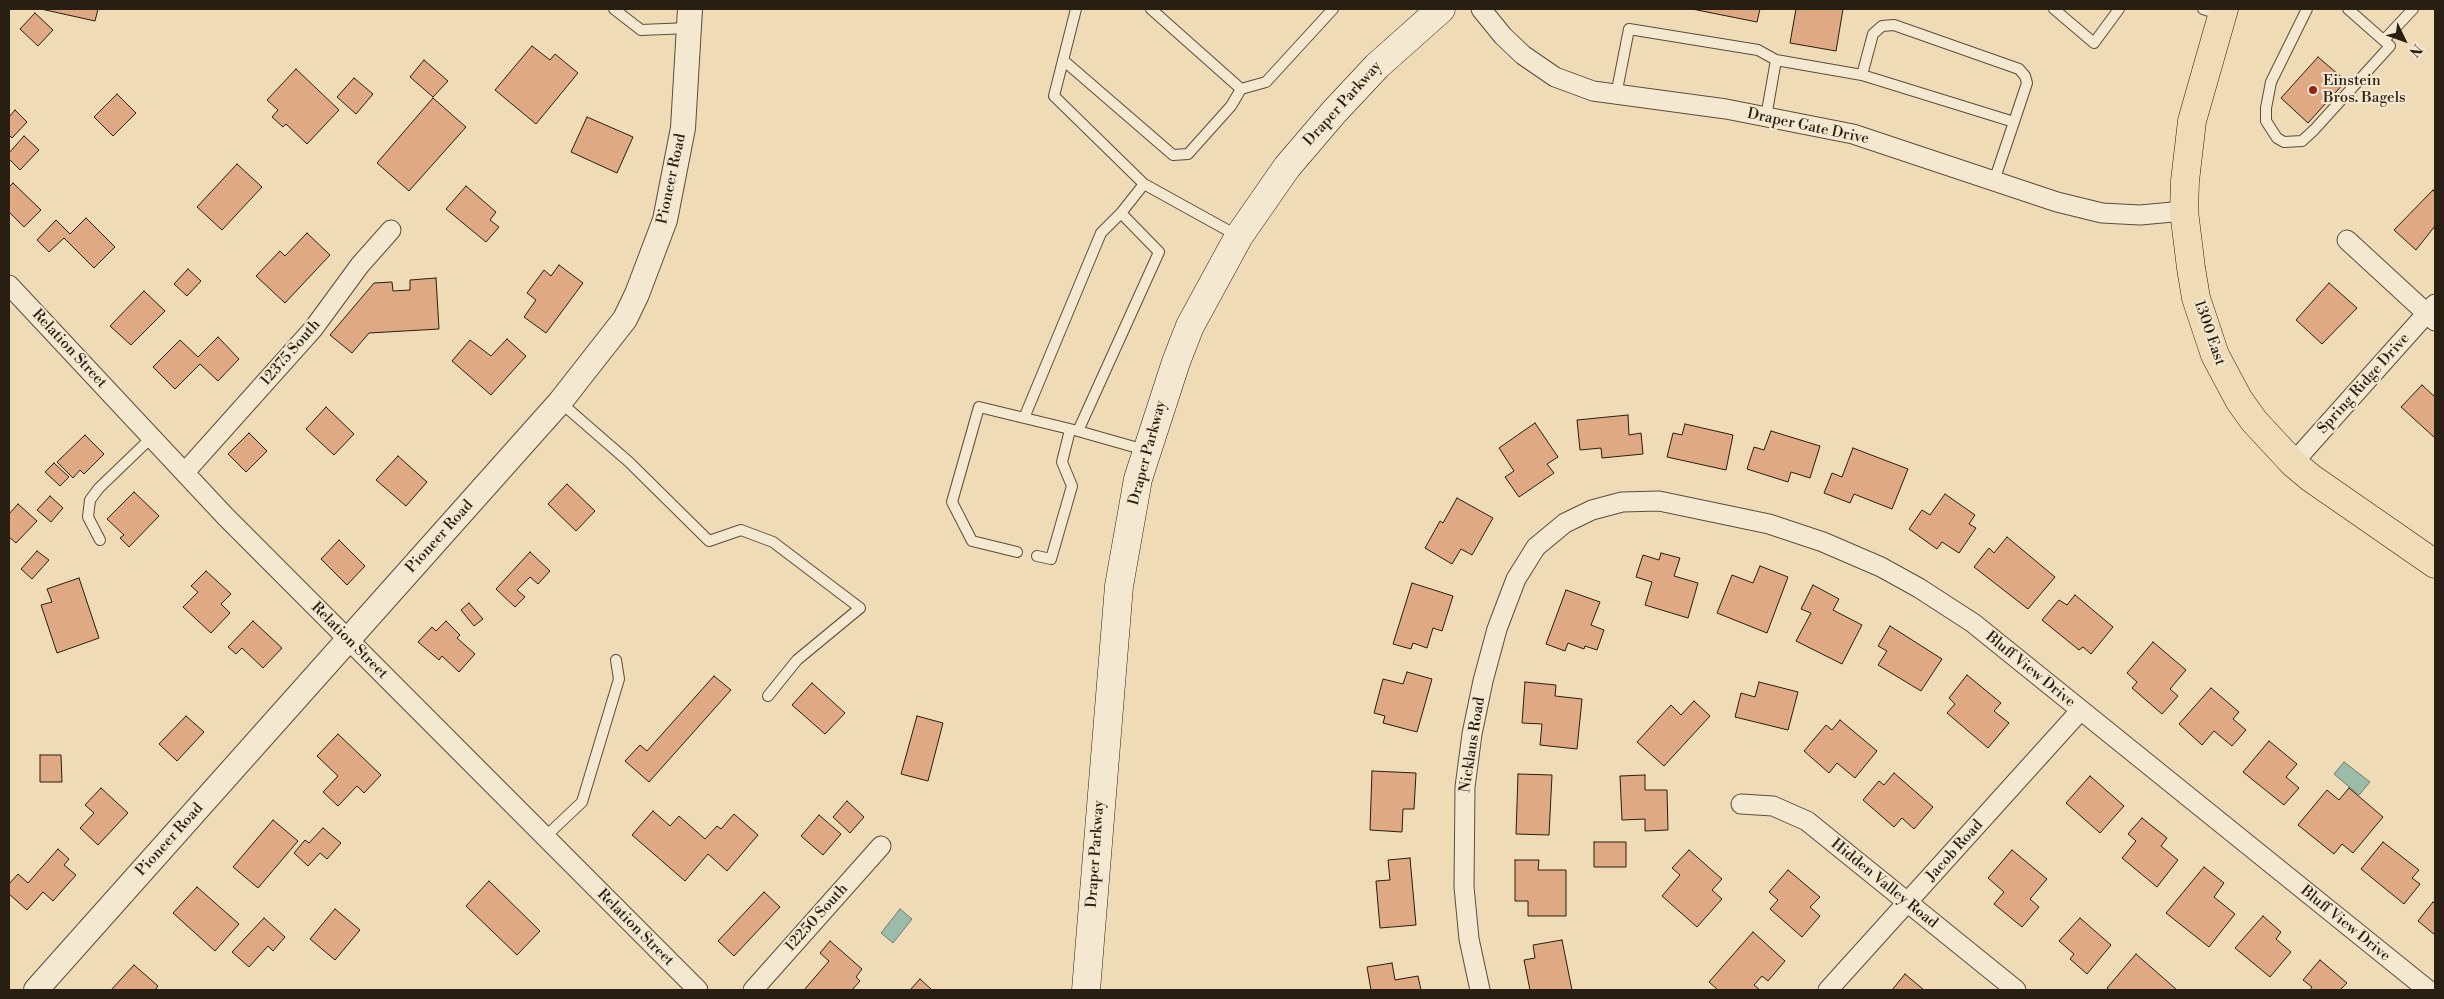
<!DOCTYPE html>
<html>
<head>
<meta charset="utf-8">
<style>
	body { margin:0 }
	#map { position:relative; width:2444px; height:999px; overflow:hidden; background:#f0dbb7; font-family:"Libre Bodoni",serif }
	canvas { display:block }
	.frame { position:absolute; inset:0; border:10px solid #281e11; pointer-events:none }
	.north { position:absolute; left:2379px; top:15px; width:50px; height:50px; -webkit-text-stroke:4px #f5e8d0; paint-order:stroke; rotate:132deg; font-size:14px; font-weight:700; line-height:20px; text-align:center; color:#281e11 }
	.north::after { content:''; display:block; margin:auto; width:18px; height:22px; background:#281e11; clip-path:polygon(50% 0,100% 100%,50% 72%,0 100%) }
</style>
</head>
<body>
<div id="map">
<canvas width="2444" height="999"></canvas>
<div class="frame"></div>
<div class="north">N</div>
</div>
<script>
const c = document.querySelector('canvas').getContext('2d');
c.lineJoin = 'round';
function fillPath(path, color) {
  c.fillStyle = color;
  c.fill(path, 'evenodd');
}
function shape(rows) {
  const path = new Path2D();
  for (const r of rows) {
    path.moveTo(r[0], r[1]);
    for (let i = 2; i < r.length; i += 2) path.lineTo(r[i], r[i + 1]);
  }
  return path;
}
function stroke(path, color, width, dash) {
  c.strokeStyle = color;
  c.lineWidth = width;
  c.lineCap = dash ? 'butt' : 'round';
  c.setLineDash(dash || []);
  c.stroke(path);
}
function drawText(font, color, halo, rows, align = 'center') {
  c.font = font + ' "Libre Bodoni",serif';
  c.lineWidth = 4;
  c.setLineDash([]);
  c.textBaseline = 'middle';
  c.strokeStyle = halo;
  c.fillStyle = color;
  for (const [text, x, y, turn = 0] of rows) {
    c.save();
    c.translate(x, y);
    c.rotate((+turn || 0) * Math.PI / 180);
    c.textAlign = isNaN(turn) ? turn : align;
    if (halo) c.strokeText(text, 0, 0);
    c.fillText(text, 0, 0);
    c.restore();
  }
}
const water = shape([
	[2344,762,2370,782,2359,795,2334,774,2344,762],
	[900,909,912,919,893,943,881,933,900,909]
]);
fillPath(water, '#9bbca9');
stroke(water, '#6d7d6c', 1);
const building = shape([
	[41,9,98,9,95,21,41,9],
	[1692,9,1760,9,1757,22,1692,9],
	[1796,9,1843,9,1836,51,1790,43,1796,9],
	[35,13,53,30,38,46,20,29,35,13],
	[532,46,550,60,555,54,578,73,536,124,495,90,532,46],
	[2318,57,2346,81,2308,123,2281,98,2318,57],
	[424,60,448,81,433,97,410,77,424,60],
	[296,69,339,110,307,144,286,124,283,127,272,117,278,110,267,100,296,69],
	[354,78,373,94,356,114,337,97,354,78],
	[117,94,136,113,113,136,94,117,117,94],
	[433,98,466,127,409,191,377,163,433,98],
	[15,110,27,122,12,138,9,135,9,117,15,110],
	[587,117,633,137,617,173,571,152,587,117],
	[24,136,39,150,20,170,9,159,9,153,24,136],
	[237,164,262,187,222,230,197,207,237,164],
	[13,183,41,210,24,227,9,212,9,187,13,183],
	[466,186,496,212,490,220,499,227,486,242,446,209,466,186],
	[2433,190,2435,193,2435,226,2416,250,2394,230,2433,190],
	[86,218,115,247,94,268,64,238,49,252,37,240,56,220,70,234,86,218],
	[307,233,330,255,285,303,256,276,280,251,285,256,307,233],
	[559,265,583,283,546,333,524,317,536,300,527,293,544,270,551,276,559,265],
	[188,269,201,281,187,296,174,284,188,269],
	[436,278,439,329,369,333,352,353,330,335,374,283,392,282,393,291,410,290,410,280,436,278],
	[2329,283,2357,308,2322,344,2296,320,2329,283],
	[144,291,165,311,131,345,110,326,144,291],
	[218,337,239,359,218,381,200,364,175,389,153,367,180,340,198,357,218,337],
	[507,339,526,356,491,395,452,361,470,340,491,356,507,339],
	[2422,385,2435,397,2435,438,2401,407,2422,385],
	[326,407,354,434,334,455,306,429,326,407],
	[1628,415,1629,435,1641,433,1643,454,1602,458,1601,448,1580,450,1577,420,1628,415],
	[1535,423,1558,457,1547,464,1554,473,1519,497,1505,477,1514,471,1499,448,1535,423],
	[1685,424,1733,435,1726,470,1667,457,1673,433,1682,435,1685,424],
	[1771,431,1820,446,1810,478,1791,472,1788,482,1747,469,1754,447,1764,450,1771,431],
	[249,433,267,451,246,472,228,454,249,433],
	[85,435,104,454,84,474,80,470,73,478,57,462,85,435],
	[1853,448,1908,469,1892,509,1854,494,1850,503,1824,493,1832,473,1842,477,1853,448],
	[398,456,427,482,406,506,376,480,398,456],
	[54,463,69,477,60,486,45,472,54,463],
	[567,484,595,511,576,531,548,504,567,484],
	[134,492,159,516,129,547,120,538,124,535,107,519,134,492],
	[1945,494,1975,515,1969,524,1976,528,1959,553,1942,542,1937,549,1909,529,1922,510,1930,515,1945,494],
	[50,496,63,508,51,522,37,510,50,496],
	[1457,498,1493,518,1472,555,1461,549,1452,564,1425,548,1440,521,1443,523,1457,498],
	[18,504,37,521,16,543,9,537,9,514,18,504],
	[2007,537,2055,577,2028,609,1974,567,1989,548,1994,553,2007,537],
	[339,540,365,566,347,585,321,559,339,540],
	[37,551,49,560,32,579,21,569,37,551],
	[530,552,550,571,538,584,530,577,517,590,525,597,515,607,496,589,530,552],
	[1661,553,1680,558,1674,576,1698,583,1688,618,1645,605,1652,582,1636,577,1643,555,1659,560,1661,553],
	[1760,566,1788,577,1767,633,1717,613,1732,575,1753,583,1760,566],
	[206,571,231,594,221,604,230,613,211,633,183,607,198,592,191,586,206,571],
	[79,578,99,638,57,653,41,605,52,602,47,589,79,578],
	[1412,583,1453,596,1442,631,1433,628,1427,648,1413,643,1411,649,1393,644,1412,583],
	[1813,585,1839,599,1833,610,1862,625,1842,664,1796,641,1811,613,1801,609,1813,585],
	[1566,590,1600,602,1591,625,1604,630,1597,650,1585,646,1584,649,1568,643,1565,651,1546,644,1566,590],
	[2075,595,2113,627,2091,654,2083,647,2079,650,2042,620,2059,600,2067,605,2075,595],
	[469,603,483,619,474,626,461,610,469,603],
	[253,621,282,648,263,668,242,648,236,654,228,647,253,621],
	[446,621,460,635,457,638,475,654,459,672,442,656,439,660,418,642,432,627,436,631,446,621],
	[1890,626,1942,659,1921,691,1878,665,1887,651,1878,646,1890,626],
	[2153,642,2186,670,2170,689,2178,696,2162,714,2132,688,2137,682,2127,673,2153,642],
	[1407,672,1432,679,1417,732,1383,723,1385,716,1374,713,1383,679,1403,684,1407,672],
	[1967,675,2001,703,1994,711,2009,723,1988,748,1947,713,1955,704,1949,698,1967,675],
	[714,676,731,690,649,782,625,761,640,745,647,751,714,676],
	[1525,682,1556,685,1555,696,1582,699,1577,749,1540,745,1542,724,1522,723,1525,682],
	[1759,682,1798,692,1788,730,1735,717,1741,693,1755,697,1759,682],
	[812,683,845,713,825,734,792,705,812,683],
	[2211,688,2239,712,2233,719,2246,730,2232,746,2214,731,2202,745,2179,724,2211,688],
	[1694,701,1710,716,1664,766,1637,742,1671,705,1681,715,1694,701],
	[186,716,204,732,177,761,159,744,186,716],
	[917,716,943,723,928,781,901,774,917,716],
	[1840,720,1877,751,1855,778,1837,763,1829,773,1804,751,1826,725,1832,730,1840,720],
	[338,734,381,775,364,793,357,786,338,806,323,792,338,776,317,756,338,734],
	[2269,741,2297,764,2286,777,2299,788,2284,805,2243,772,2269,741],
	[40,755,61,755,62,782,40,782,40,755],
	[1372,771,1416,773,1414,809,1403,809,1402,832,1370,830,1372,771],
	[1894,773,1933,807,1914,829,1902,818,1894,827,1863,800,1879,781,1884,785,1894,773],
	[1518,774,1552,775,1549,835,1516,834,1518,774],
	[1645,775,1645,790,1667,790,1668,830,1645,831,1645,819,1622,820,1620,776,1645,775],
	[2090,776,2124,806,2100,833,2066,803,2090,776],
	[101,788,128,813,98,845,80,828,94,813,85,805,101,788],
	[2349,788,2383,817,2353,853,2342,844,2334,854,2298,825,2327,790,2339,800,2349,788],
	[847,801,864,817,850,833,833,817,847,801],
	[653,811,670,826,679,816,705,839,717,826,721,829,734,814,758,835,727,871,708,854,685,881,632,835,653,811],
	[819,815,841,834,823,855,801,836,819,815],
	[2142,818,2167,838,2161,846,2178,860,2157,887,2122,858,2136,841,2128,834,2142,818],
	[273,820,298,841,258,888,233,867,273,820],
	[323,828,341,843,327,859,320,853,308,866,294,853,305,840,309,843,323,828],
	[1594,842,1626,842,1626,867,1594,867,1594,842],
	[2383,842,2419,870,2412,878,2420,884,2404,904,2361,869,2383,842],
	[58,849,69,859,64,865,76,875,53,901,43,892,27,910,9,894,9,884,18,874,28,883,58,849],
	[1689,850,1722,879,1712,890,1722,899,1697,927,1662,896,1680,875,1672,868,1689,850],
	[2012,850,2047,879,2030,899,2039,907,2022,927,1994,904,2004,892,1988,878,2012,850],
	[1410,858,1416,925,1380,928,1376,881,1390,880,1388,860,1410,858],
	[1515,860,1539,860,1538,870,1566,870,1566,916,1528,916,1528,901,1515,901,1515,860],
	[2204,867,2224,883,2214,897,2235,914,2209,947,2166,913,2204,867],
	[1788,870,1820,897,1810,907,1820,916,1802,937,1770,909,1778,900,1769,892,1788,870],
	[489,881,540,931,517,955,466,906,489,881],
	[197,887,239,924,215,951,173,913,197,887],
	[764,892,780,907,734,956,718,941,764,892],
	[2433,902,2435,904,2435,935,2418,921,2433,902],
	[335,909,360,930,335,960,310,939,335,909],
	[2263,916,2281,932,2276,939,2291,952,2270,977,2235,948,2263,916],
	[264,918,285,937,273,951,268,946,249,967,232,952,264,918],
	[2080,918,2111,945,2087,974,2070,959,2074,954,2059,941,2080,918],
	[1753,932,1785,961,1768,981,1762,976,1754,985,1760,990,1718,990,1709,982,1753,932],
	[1562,940,1572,990,1530,990,1524,960,1535,958,1533,945,1562,940],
	[830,941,862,969,856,977,860,981,852,990,804,990,829,961,820,953,830,941],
	[2136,954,2177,990,2110,990,2107,988,2136,954],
	[2320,960,2347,983,2340,990,2310,990,2312,987,2303,980,2320,960],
	[1392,963,1395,980,1418,976,1421,990,1371,990,1367,967,1392,963],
	[134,965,158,986,155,990,111,990,134,965],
	[1905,974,1924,990,1892,990,1905,974],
	[920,979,932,990,910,990,920,979]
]);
fillPath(building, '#dea983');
stroke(building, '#281e11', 1);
const service = shape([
	[614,9,641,30,689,28],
	[1076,9,1054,96,1144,184,1238,236],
	[1151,9,1241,89],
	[2054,9,2094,43,2119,9],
	[2203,9,2221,15],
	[2307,9,2271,82,2266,108,2266,121,2277,138,2284,142,2302,141,2314,130,2390,46,2348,9],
	[2384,40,2413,9],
	[1063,60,1173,155,1188,154,1231,106,1241,89,1266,82,1333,9],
	[1862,75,1873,34,1882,26,1894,25,2019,69,2025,76,2027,83,2014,122],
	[1616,95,1629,29,1758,50,1776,60],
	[1766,117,1776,60,1862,75,2014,122,1994,181],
	[1144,184,1121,213,1159,252,1078,431,1145,450],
	[560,402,629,462,709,541,741,530,773,542,860,608,797,660,768,696],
	[1024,418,1101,233,1121,213],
	[100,540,88,517,90,500,99,488,152,437],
	[1017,552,972,541,952,502,979,407,1078,431],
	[1037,556,1051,559,1072,486,1062,462,1070,430],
	[544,838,582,802,619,679,616,660]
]);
const minor = shape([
	[1481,9,1503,36,1523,55,1555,77,1593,91,1726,109,1853,134,2057,202,2102,213,2140,215,2184,211],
	[2347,240,2435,321],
	[9,285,225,516,698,990],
	[2293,463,2435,304],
	[185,472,313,329,360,265,391,230],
	[1741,804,1773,806,1807,821,2016,990],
	[753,990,881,846],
	[1480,990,1469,939,1464,887,1465,787,1472,734,1483,681,1497,629,1516,579,1536,547,1565,523,1592,510,1622,502,1659,501,1769,524,1823,542,1881,567,1919,588,1973,623,2428,990],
	[1828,990,2080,711]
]);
const tertiary = shape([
	[36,990,560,402,625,319,637,294,665,220,683,128,690,9]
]);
const secondary = shape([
	[1086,990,1119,586,1138,479,1176,362,1190,326,1239,236,1287,167,1334,112,1377,66,1441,9]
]);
const primary = shape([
	[2224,9,2192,121,2185,181,2184,211,2191,268,2196,298,2215,355,2239,400,2254,421,2293,463,2311,478,2435,564]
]);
stroke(service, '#5a4d3a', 12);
stroke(minor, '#5a4d3a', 21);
stroke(tertiary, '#5a4d3a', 26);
stroke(secondary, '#281e11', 29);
stroke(primary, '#281e11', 29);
stroke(service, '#f5e8d0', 10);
stroke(minor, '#f5e8d0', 19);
stroke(tertiary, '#f5e8d0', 24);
stroke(secondary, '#f5e8d0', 28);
stroke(primary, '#f0dbb7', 28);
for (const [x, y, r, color] of [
	[2313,90,5,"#8f2418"]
]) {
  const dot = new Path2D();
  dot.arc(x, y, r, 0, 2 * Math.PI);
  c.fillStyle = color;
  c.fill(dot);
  stroke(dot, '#f5e8d0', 2);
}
drawText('15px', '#281e11', '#f5e8d0', [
	["Einstein",2323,81],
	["Bros. Bagels",2323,98]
], 'left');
drawText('15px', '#281e11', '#f5e8d0', [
	["Draper Parkway",1343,104,-48],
	["Draper Gate Drive",1808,127,12],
	["Pioneer Road",672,179,-78],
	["1300 East",2209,333,71],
	["Relation Street",69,349,47],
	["12375 South",291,353,-49],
	["Spring Ridge Drive",2364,384,-48],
	["Draper Parkway",1148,453,-75],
	["Pioneer Road",440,537,-48],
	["Relation Street",349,641,45],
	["Bluff View Drive",2030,670,39],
	["Nicklaus Road",1473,745,-81],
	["Pioneer Road",170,840,-48],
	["Jacob Road",1955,851,-48],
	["Draper Parkway",1096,854,-86],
	["Hidden Valley Road",1884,884,39],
	["12250 South",817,918,-48],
	["Bluff View Drive",2345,924,39],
	["Relation Street",635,928,45]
]);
</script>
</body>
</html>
